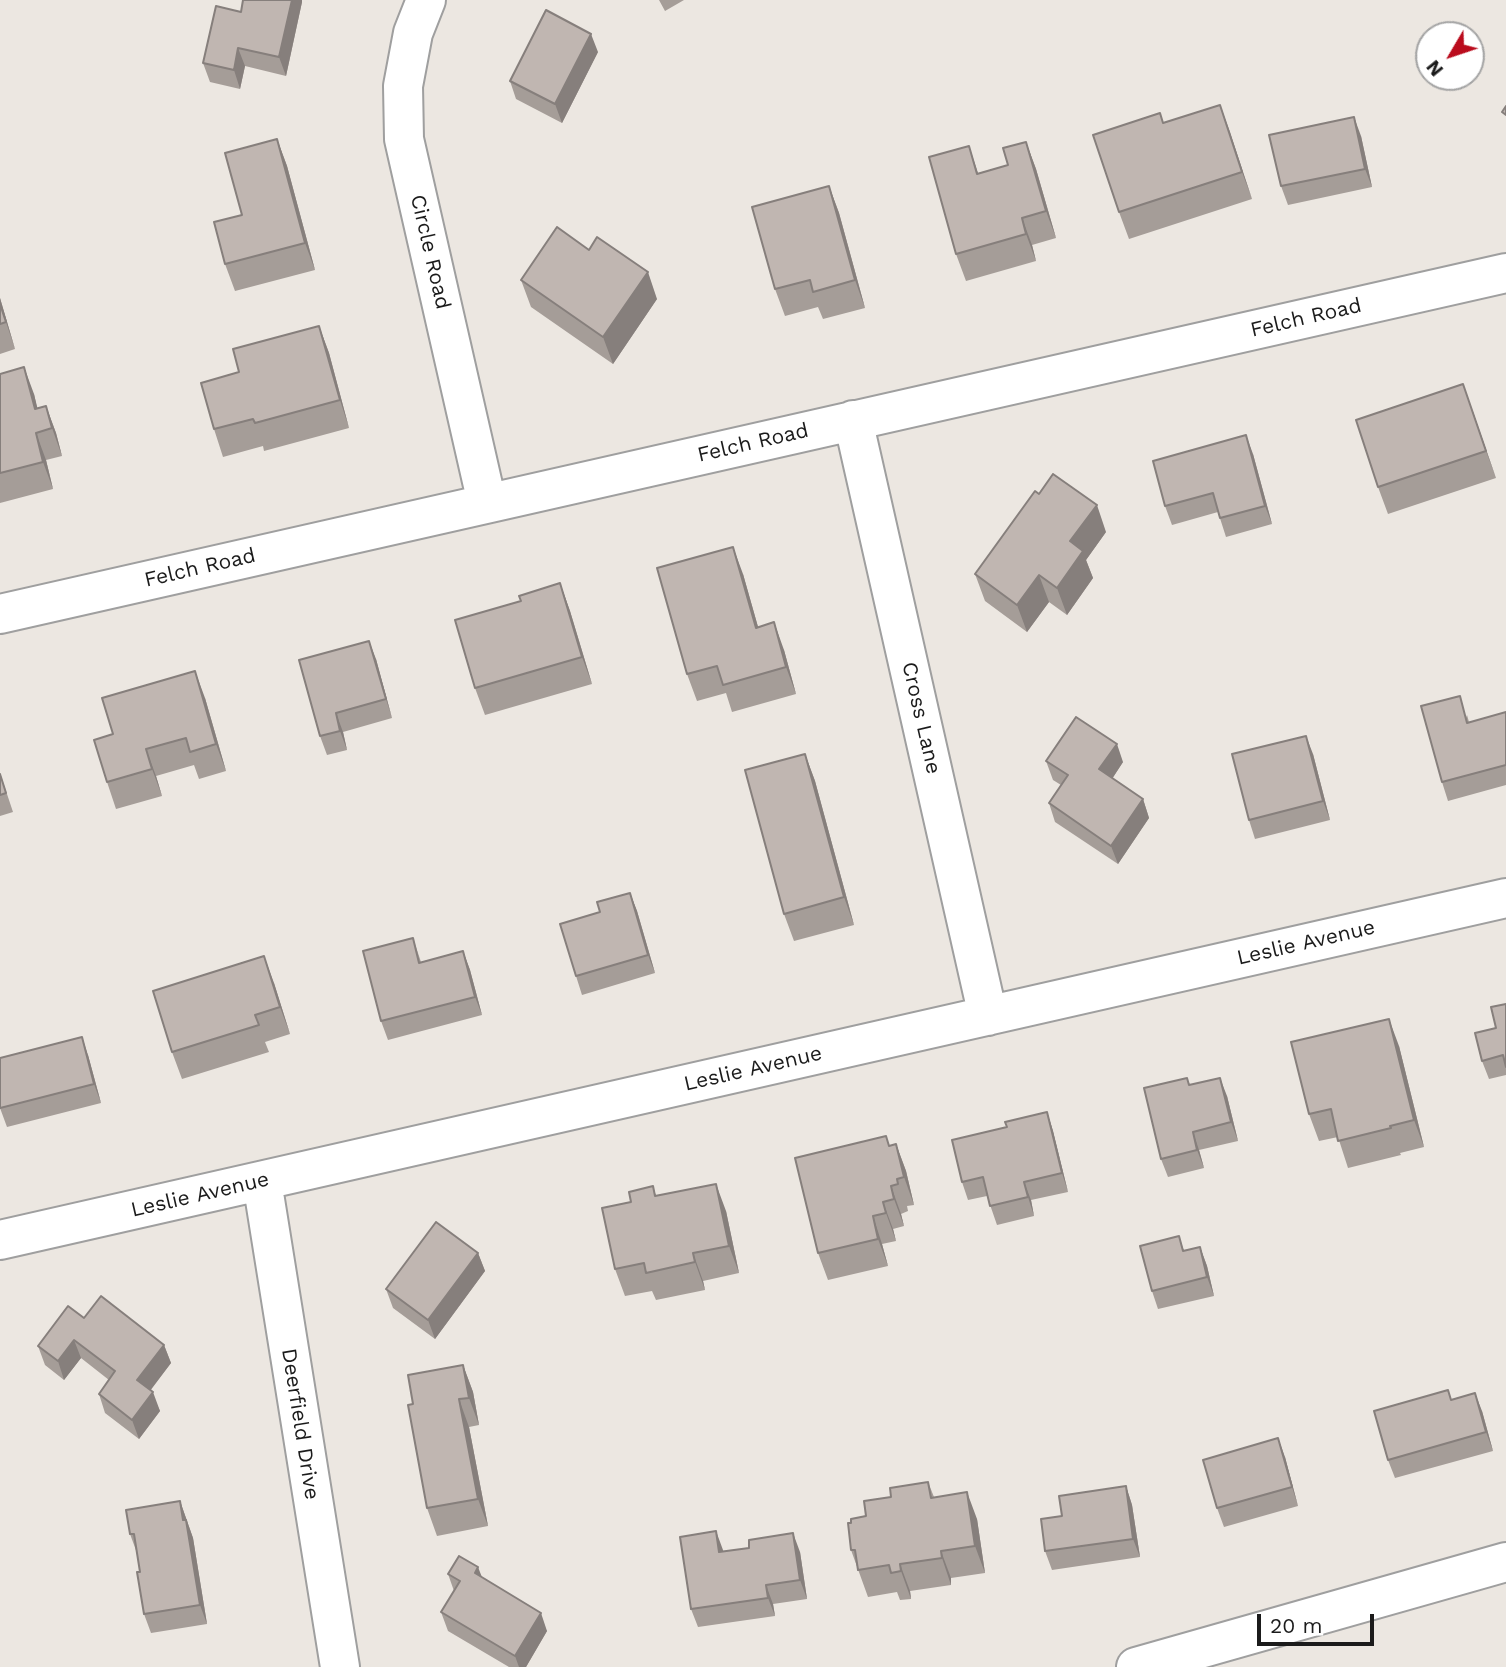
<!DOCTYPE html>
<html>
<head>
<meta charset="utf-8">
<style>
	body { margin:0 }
	#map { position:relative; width:1506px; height:1667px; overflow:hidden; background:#ece7e1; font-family:"Work Sans",sans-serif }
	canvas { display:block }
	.north { position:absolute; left:1415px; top:21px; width:70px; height:70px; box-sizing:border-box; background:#fff; border:2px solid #a4a4a4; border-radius:50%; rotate:231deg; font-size:19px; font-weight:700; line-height:28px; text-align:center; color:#1b1b1b }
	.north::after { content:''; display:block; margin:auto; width:24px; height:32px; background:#ba0c1d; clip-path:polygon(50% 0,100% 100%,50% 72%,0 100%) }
	.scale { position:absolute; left:1257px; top:1614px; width:117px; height:32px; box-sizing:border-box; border:4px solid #1b1b1b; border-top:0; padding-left:9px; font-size:21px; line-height:24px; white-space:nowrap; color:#1b1b1b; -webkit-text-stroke:5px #fff; paint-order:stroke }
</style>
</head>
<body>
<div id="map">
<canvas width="1506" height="1667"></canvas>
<div class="north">N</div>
<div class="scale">20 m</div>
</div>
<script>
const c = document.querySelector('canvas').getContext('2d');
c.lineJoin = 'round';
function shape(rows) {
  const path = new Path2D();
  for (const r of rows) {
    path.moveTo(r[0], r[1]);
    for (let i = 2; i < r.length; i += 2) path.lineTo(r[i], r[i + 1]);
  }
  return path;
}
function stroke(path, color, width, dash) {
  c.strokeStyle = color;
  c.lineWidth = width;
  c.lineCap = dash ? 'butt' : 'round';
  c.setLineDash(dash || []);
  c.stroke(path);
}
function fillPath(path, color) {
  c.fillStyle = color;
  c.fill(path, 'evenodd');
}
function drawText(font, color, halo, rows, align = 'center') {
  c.font = font + ' "Work Sans",sans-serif';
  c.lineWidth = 5;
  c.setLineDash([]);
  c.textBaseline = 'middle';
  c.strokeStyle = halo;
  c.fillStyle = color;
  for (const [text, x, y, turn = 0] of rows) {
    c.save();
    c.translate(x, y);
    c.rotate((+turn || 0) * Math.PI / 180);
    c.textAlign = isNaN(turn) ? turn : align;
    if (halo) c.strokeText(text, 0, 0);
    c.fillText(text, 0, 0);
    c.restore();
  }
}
const street = shape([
	[426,0,413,33,403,86,404,139,487,503],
	[853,420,988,1016],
	[0,614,1506,273],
	[262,1181,340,1667],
	[0,1240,1506,898],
	[1136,1667,1506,1562]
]);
stroke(street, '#9f9f9f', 42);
stroke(street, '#fff', 38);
fillPath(shape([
	[243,0,302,0,302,2,286,76,245,66,240,89,210,82,203,63,241,12],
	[659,0,684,0,665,11],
	[598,52,562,123,516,99,510,81],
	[1220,105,1252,199,1129,239,1119,212,1164,123],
	[1361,136,1372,187,1288,205,1281,186],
	[277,139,287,166,315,270,235,291,225,264],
	[1026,142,1036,169,1056,238,1032,245,1036,261,966,281,956,254,979,173,1008,165],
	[829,186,839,213,865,308,823,319,818,307,785,316,775,289],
	[521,280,657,299,613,364,531,307],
	[0,298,15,349,0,354],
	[319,326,329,353,349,428,264,451,263,446,223,457,214,429],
	[0,374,34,394,37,408,46,406,56,433,62,456,46,460,53,489,0,503],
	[1473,412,1496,478,1388,514,1378,487],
	[1253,454,1272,524,1226,537,1218,512,1172,525,1165,506],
	[1106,532,1086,560,1093,578,1067,615,1049,602,1027,632,985,601,975,574],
	[743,574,758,627,784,650,796,694,732,712,726,693,697,701,687,674],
	[560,583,570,611,592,684,485,715,475,688,521,601],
	[376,659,392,718,343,732,347,750,327,755,320,736,299,660],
	[205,698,226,771,199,779,194,765,156,776,162,796,116,809,107,782,113,734],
	[1506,713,1506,785,1448,801,1442,782,1467,715,1469,722],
	[805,754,815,781,854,925,794,941,784,914],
	[1313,754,1330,820,1255,839,1249,820],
	[1046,761,1123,762,1112,779,1143,799,1149,818,1118,864,1055,822,1049,803,1061,785,1053,780],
	[0,773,13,812,0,816],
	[630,893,637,911,655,973,582,995,576,976,600,912],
	[413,938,421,962,463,951,470,970,482,1015,388,1040,381,1021],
	[274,983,290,1034,265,1042,269,1052,182,1079,172,1052],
	[1506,1004,1506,1075,1489,1079,1482,1061],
	[1399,1046,1424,1147,1400,1153,1401,1155,1348,1168,1338,1137,1319,1141,1309,1114],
	[88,1055,101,1103,7,1127,0,1108],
	[1190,1085,1227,1096,1238,1141,1199,1150,1204,1168,1168,1177,1161,1159],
	[1047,1112,1053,1131,1068,1192,1031,1200,1034,1216,997,1225,987,1196,968,1200,962,1182,1007,1127],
	[886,1136,889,1146,896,1144,906,1171,914,1205,907,1206,908,1211,901,1214,904,1226,893,1229,896,1241,882,1244,888,1266,828,1280,818,1253],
	[653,1186,656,1196,726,1211,739,1273,703,1281,705,1290,656,1300,652,1291,625,1296,615,1269,631,1202],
	[1179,1236,1184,1251,1200,1247,1207,1266,1214,1296,1158,1309,1152,1291],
	[478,1253,485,1271,435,1339,393,1308,386,1289],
	[84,1318,164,1345,171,1363,150,1390,160,1411,139,1439,105,1413,99,1394,109,1380,81,1358,64,1380,45,1365,38,1346],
	[463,1365,473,1392,479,1425,469,1427,488,1526,437,1536,427,1508,413,1404],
	[1452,1399,1482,1411,1493,1451,1395,1478,1388,1460],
	[1285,1457,1298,1506,1224,1527,1217,1508],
	[928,1482,934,1497,977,1519,985,1573,951,1578,951,1585,910,1591,911,1599,900,1600,897,1592,868,1597,851,1550,866,1516,891,1497],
	[1126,1486,1132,1505,1140,1557,1052,1570,1045,1551,1062,1516],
	[180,1501,193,1538,207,1624,151,1633,144,1614,140,1572,137,1553,130,1534],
	[723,1551,800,1552,807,1599,773,1604,775,1616,698,1627,691,1609],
	[448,1574,482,1577,547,1631,526,1667,509,1667,448,1631,441,1612,454,1591]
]), '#a59d98');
fillPath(shape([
	[292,0,302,0,302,2,286,76,279,57],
	[591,34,598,52,562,123,555,104],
	[238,48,245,66,240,89,234,70],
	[1220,105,1230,132,1252,199,1242,172],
	[1354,117,1361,136,1372,187,1365,169],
	[277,139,287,166,315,270,305,243],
	[1026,142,1036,169,1056,238,1046,211],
	[969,146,978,173,986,201,977,174],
	[829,186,839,213,865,308,855,280],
	[1022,218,1032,245,1036,261,1026,234],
	[648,272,657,299,613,364,603,337],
	[0,298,15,349,0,304],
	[319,326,329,353,349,428,340,400],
	[24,367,34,394,43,431,35,409],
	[1463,384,1473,412,1496,478,1486,451],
	[46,406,56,433,62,456,52,428],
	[36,433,46,460,53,489,43,462],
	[1246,435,1253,454,1272,524,1265,506],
	[1097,505,1106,532,1086,560,1093,578,1067,615,1057,588,1070,541],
	[733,547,743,574,766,655,756,628],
	[1039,575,1049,602,1027,632,1017,605],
	[560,583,570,611,592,684,582,657],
	[774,622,784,650,796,694,786,667],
	[369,641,376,659,392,718,386,699],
	[195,671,205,698,226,771,216,744],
	[336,713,343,732,347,750,340,731],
	[1306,736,1313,754,1330,820,1323,801],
	[1117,744,1123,762,1106,788,1099,769],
	[146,749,156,776,162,796,152,769],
	[805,754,815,781,854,925,844,897],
	[1143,799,1149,818,1118,864,1111,846],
	[630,893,637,911,655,973,648,955],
	[463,951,470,970,482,1015,475,997],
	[264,956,274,983,290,1034,280,1007],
	[1389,1019,1399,1046,1424,1147,1414,1120],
	[82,1037,88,1055,101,1103,94,1084],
	[1220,1078,1227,1096,1238,1141,1231,1122],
	[1047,1112,1053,1131,1068,1192,1062,1173],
	[1193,1132,1199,1150,1204,1168,1197,1150],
	[896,1144,906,1171,914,1205,904,1177],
	[1024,1182,1031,1200,1034,1216,1028,1197],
	[716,1184,726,1211,739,1273,729,1246],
	[891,1186,901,1214,904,1226,894,1199],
	[883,1202,893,1229,896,1241,886,1213],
	[873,1216,882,1244,888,1266,878,1239],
	[1200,1247,1207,1266,1214,1296,1207,1277],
	[478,1253,485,1271,435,1339,428,1320],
	[693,1253,703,1281,705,1290,695,1262],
	[74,1340,81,1358,64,1380,58,1361],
	[164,1345,171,1363,144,1399,137,1380],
	[463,1365,473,1392,479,1425,469,1398],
	[153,1392,160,1411,139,1439,132,1420],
	[1475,1393,1482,1411,1493,1451,1486,1432],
	[459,1399,469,1427,488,1526,478,1499],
	[1278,1438,1285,1457,1298,1506,1292,1487],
	[1126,1486,1132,1505,1140,1557,1133,1539],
	[967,1492,977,1519,985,1573,975,1546],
	[180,1501,193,1538,207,1624,200,1605],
	[716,1531,723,1550,726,1570,719,1552],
	[793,1533,800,1552,807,1599,800,1580],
	[941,1551,951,1578,951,1585,942,1558],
	[900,1564,910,1591,911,1599,901,1571],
	[478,1567,485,1585,475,1573],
	[766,1585,773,1604,775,1616,768,1598],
	[541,1613,547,1631,526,1667,519,1667,515,1656]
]), '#867f7c');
const building = shape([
	[243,0,292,0,279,57,238,48,234,70,203,63,216,6,241,12,243,0],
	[546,10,591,34,555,104,510,81,546,10],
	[1220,105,1242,172,1119,212,1093,135,1160,113,1163,123,1220,105],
	[1506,106,1506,115,1502,112,1506,106],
	[1354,117,1365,169,1281,186,1269,135,1354,117],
	[277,139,305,243,225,264,214,222,242,215,225,153,277,139],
	[1026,142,1046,211,1022,218,1026,234,956,254,929,157,969,146,977,174,1008,165,1003,148,1026,142],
	[829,186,855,280,813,292,810,280,775,289,752,207,829,186],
	[557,227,589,250,597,237,648,272,603,337,521,280,557,227],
	[0,304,6,322,0,324,0,304],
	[319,326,340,400,255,423,253,419,214,429,201,383,239,372,233,349,319,326],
	[24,367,35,409,46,406,52,428,36,433,43,462,0,473,0,374,24,367],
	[1463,384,1486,451,1378,487,1356,420,1463,384],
	[1246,435,1265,506,1220,518,1213,493,1165,506,1153,461,1246,435],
	[1053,474,1097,505,1070,541,1083,551,1057,588,1039,575,1017,605,975,574,1035,491,1039,494,1053,474],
	[733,547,756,628,774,622,786,667,723,685,717,666,687,674,657,568,733,547],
	[560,583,582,657,475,688,455,620,521,601,519,596,560,583],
	[369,641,386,699,336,713,340,731,320,736,299,660,369,641],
	[195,671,216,744,190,752,186,738,146,749,152,769,107,782,94,740,113,734,102,698,195,671],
	[1460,696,1467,723,1506,712,1506,765,1442,782,1421,706,1460,696],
	[1076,717,1117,744,1099,769,1143,799,1111,846,1049,803,1068,775,1046,761,1076,717],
	[1306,736,1323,801,1249,820,1232,754,1306,736],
	[805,754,844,897,784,914,745,770,805,754],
	[0,774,6,793,0,795,0,774],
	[630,893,648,955,576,976,560,924,600,912,597,902,630,893],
	[413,938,419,963,463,951,475,997,381,1021,363,951,413,938],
	[264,956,280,1007,255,1015,259,1025,172,1052,153,991,264,956],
	[1506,1004,1506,1067,1503,1055,1482,1061,1475,1033,1496,1028,1491,1007,1506,1004],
	[1389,1019,1414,1120,1390,1126,1391,1128,1338,1141,1331,1109,1309,1114,1291,1042,1389,1019],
	[82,1037,94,1084,0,1108,0,1058,82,1037],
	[1187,1078,1189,1085,1220,1078,1231,1122,1193,1132,1197,1150,1161,1159,1144,1088,1187,1078],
	[1047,1112,1062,1173,1024,1182,1028,1197,990,1206,983,1177,962,1182,952,1140,1007,1127,1005,1122,1047,1112],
	[886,1136,889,1146,896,1144,904,1177,897,1179,898,1184,891,1186,894,1199,883,1202,886,1213,873,1216,878,1239,818,1253,795,1158,886,1136],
	[716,1184,729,1246,693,1253,695,1262,646,1273,644,1263,615,1269,602,1208,631,1202,629,1192,653,1186,655,1196,716,1184],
	[436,1222,478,1253,428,1320,386,1289,436,1222],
	[1179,1236,1183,1251,1200,1247,1207,1277,1152,1291,1140,1246,1179,1236],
	[101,1296,164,1345,137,1380,153,1392,132,1420,99,1394,115,1371,74,1340,58,1361,38,1346,68,1306,84,1318,101,1296],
	[463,1365,469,1398,459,1399,478,1499,427,1508,408,1405,413,1404,408,1375,463,1365],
	[1448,1390,1451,1400,1475,1393,1486,1432,1388,1460,1374,1411,1448,1390],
	[1278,1438,1292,1487,1217,1508,1203,1460,1278,1438],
	[928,1482,931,1498,967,1492,975,1546,941,1551,942,1558,900,1564,901,1571,891,1573,889,1565,858,1570,855,1550,851,1550,848,1523,851,1523,851,1519,866,1516,864,1501,891,1497,890,1488,928,1482],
	[1126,1486,1133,1539,1045,1551,1041,1519,1062,1516,1059,1496,1126,1486],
	[180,1501,183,1520,186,1520,200,1605,144,1614,137,1572,140,1572,134,1534,130,1534,126,1510,180,1501],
	[716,1531,719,1552,749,1548,749,1540,793,1533,800,1580,766,1585,768,1598,691,1609,680,1537,716,1531],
	[459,1556,478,1567,475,1573,541,1613,515,1656,441,1612,460,1581,448,1574,459,1556]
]);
fillPath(building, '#c0b6b1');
stroke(building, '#867f7c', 2);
drawText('21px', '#1b1b1b', '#fff', [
	["Circle Road",430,252,77],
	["Felch Road",1306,318,-13],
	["Felch Road",753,443,-13],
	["Felch Road",200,568,-13],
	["Cross Lane",921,718,77],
	["Leslie Avenue",1306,943,-13],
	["Leslie Avenue",753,1069,-13],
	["Leslie Avenue",200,1195,-13],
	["Deerfield Drive",300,1424,81]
]);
</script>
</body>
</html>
